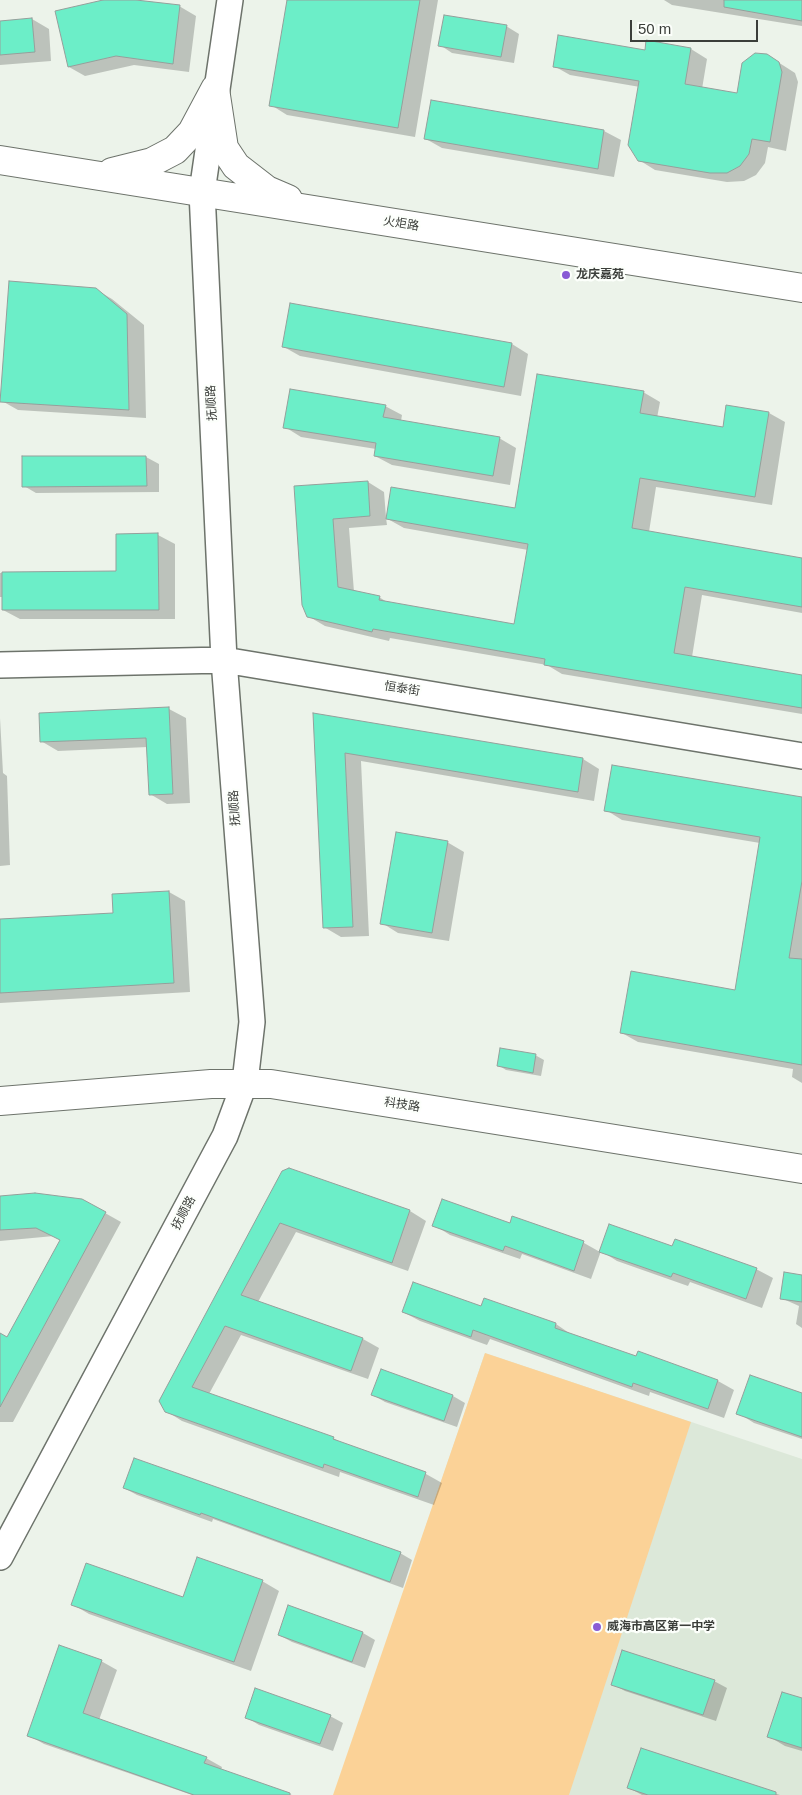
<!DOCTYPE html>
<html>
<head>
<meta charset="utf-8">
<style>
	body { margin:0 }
	#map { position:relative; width:802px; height:1795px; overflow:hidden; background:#ecf3ea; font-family:Arial,sans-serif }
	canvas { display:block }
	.scale { position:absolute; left:630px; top:20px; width:128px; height:22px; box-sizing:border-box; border:2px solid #3b3e3a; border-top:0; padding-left:6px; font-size:15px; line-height:18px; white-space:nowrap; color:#3b3e3a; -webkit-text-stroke:4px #fcfffb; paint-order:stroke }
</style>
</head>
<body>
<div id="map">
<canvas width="802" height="1795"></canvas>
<div class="scale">50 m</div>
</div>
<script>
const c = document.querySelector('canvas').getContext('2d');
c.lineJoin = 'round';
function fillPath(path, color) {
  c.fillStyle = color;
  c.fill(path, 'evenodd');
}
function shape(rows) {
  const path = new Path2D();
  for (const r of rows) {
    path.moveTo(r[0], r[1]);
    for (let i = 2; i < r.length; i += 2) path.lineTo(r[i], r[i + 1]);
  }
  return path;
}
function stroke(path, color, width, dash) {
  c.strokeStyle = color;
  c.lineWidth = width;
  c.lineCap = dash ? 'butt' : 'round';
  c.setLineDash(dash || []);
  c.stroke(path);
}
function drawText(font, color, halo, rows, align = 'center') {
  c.font = font + ' Arial,"Noto Sans SC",sans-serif';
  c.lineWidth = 4.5;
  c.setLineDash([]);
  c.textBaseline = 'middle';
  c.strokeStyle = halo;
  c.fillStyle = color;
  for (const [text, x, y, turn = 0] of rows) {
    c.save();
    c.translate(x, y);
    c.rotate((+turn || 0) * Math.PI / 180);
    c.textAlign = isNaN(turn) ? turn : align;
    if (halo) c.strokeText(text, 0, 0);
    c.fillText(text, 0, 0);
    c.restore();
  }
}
fillPath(shape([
	[485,1353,802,1459,802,1795,334,1795]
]), '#dce8d9');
fillPath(shape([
	[485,1353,691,1422,569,1795,333,1795]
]), '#fbd297');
fillPath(shape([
	[109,0,179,6,196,16,189,72,134,65,85,76,69,67],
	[289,0,438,0,415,137,287,115,271,105],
	[664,0,802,0,802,26,672,5],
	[32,19,49,29,51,61,0,65,0,22],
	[506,26,519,34,514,63,452,53,440,45],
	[647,42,691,49,707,59,702,89,738,95,767,55,795,73,798,82,786,151,768,147,765,163,756,175,744,181,727,182,655,170,639,160,640,87,570,75,554,66,646,51],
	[432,102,604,131,621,140,614,177,442,148,426,139],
	[95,289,112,299,144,325,146,418,18,410,2,401],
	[512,344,528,354,521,396,300,356,284,347],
	[643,392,660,402,657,418,724,429,769,413,785,422,772,505,656,487,649,532,802,559,802,613,702,595,692,657,802,676,802,714,562,674,547,665,390,638,389,641,325,626,308,616,295,488,368,482,384,492,386,517,516,510],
	[386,518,404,528,528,550,515,626,390,604,379,597,354,592,349,528,387,525],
	[385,406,402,415,401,421,499,438,516,448,510,485,392,465,375,456,376,449,301,437,285,427],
	[146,457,159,464,159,492,36,493,24,486,23,458],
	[117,535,158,535,175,544,175,619,20,619,3,610,3,597,0,597,0,573,117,573],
	[169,709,186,718,190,803,167,804,150,794,148,747,58,751,41,741,40,714],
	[315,714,583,759,599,769,594,801,361,761,369,936,341,937,324,927],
	[0,718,3,773,7,776,10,865,0,866],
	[802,799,802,1083,792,1077,793,1069,638,1042,622,1033,736,991,760,843,622,820,606,810],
	[447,842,464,852,449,941,398,933,382,923],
	[169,892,185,901,190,992,0,1003,0,920,114,914],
	[535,1055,544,1060,541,1076,506,1070,498,1065],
	[289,1169,410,1211,426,1221,408,1271,296,1232,258,1302,363,1339,379,1348,368,1379,241,1335,209,1394,333,1438,348,1446,426,1474,442,1483,434,1505,340,1472,339,1477,182,1421,166,1411],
	[0,1197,105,1213,121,1222,13,1422,0,1422,0,1335,8,1338,61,1240,54,1236,0,1241],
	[443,1200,511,1224,513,1218,584,1243,600,1252,609,1225,673,1248,676,1241,756,1269,773,1278,762,1308,690,1282,688,1286,617,1261,601,1251,591,1279,522,1254,520,1259,450,1235,434,1225],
	[802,1276,802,1328,796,1324,799,1306,781,1298],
	[485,1299,556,1324,572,1335,637,1358,718,1381,734,1390,724,1418,650,1392,649,1396,490,1339,487,1345,420,1321,403,1312,482,1307],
	[381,1370,453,1396,465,1403,457,1427,385,1402,373,1395],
	[802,1394,802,1439,754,1423,738,1413],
	[124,1488,400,1553,412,1560,403,1588,213,1519,212,1522,137,1495],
	[262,1581,279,1591,251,1671,89,1614,72,1604,184,1599],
	[363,1633,375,1640,365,1668,292,1642,279,1635],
	[101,1661,117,1670,99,1720,206,1758,222,1767,221,1770,292,1795,192,1795,44,1744,28,1735],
	[714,1681,727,1688,716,1721,625,1691,612,1684],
	[802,1700,802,1751,785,1746,768,1736],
	[330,1716,343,1723,333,1751,259,1725,246,1717],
	[641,1749,780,1795,642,1795,629,1788]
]), '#0003');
const building = shape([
	[103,0,136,0,180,5,173,64,116,56,68,67,55,11,103,0],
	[287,0,420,0,398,128,269,106,287,0],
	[724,0,802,0,802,21,724,7,724,0],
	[444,15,507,25,501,57,438,46,444,15],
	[32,18,35,52,0,55,0,21,32,18],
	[558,35,645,50,646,40,691,48,685,84,737,93,742,63,755,53,767,54,779,62,782,72,770,142,752,139,749,154,740,166,727,173,710,173,638,161,628,145,639,81,553,67,558,35],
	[431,100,604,130,598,169,424,139,431,100],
	[9,281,96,288,127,314,129,410,0,402,9,281],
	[290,303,512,343,504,387,282,347,290,303],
	[537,374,644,391,640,413,723,427,726,405,769,412,755,497,640,478,632,528,802,558,802,607,685,587,674,653,802,675,802,708,544,665,545,659,373,629,372,632,307,617,302,605,294,486,368,481,370,516,333,519,338,587,380,596,379,600,514,624,528,544,386,519,391,487,515,508,537,374],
	[290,389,386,405,383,417,500,437,493,476,374,456,376,443,283,428,290,389],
	[22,456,146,456,147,486,22,487,22,456],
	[158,533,159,610,2,610,2,572,116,571,116,534,158,533],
	[169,707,173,794,149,795,146,738,40,742,39,713,169,707],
	[313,713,583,758,578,792,345,753,353,927,323,928,313,713],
	[612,765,802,797,802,881,789,958,802,959,802,1065,620,1033,631,971,735,990,760,837,604,811,612,765],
	[396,832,448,841,432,933,380,924,396,832],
	[169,891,174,983,0,993,0,919,113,913,112,894,169,891],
	[500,1048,536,1054,533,1073,497,1066,500,1048],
	[289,1168,410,1210,392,1263,280,1223,241,1295,363,1338,351,1371,225,1326,192,1387,334,1437,333,1439,426,1472,418,1497,324,1464,323,1468,165,1412,159,1401,282,1171,289,1168],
	[35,1193,82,1199,106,1212,0,1407,0,1333,7,1337,60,1240,36,1228,0,1230,0,1196,35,1193],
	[442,1199,510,1223,512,1216,584,1241,574,1271,505,1246,503,1251,432,1226,442,1199],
	[609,1224,672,1246,675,1239,757,1268,746,1299,673,1273,671,1277,599,1252,609,1224],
	[784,1272,802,1275,802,1302,780,1299,784,1272],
	[413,1282,481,1306,484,1298,556,1323,555,1328,636,1356,638,1351,718,1380,708,1409,633,1383,632,1387,473,1330,471,1337,402,1312,413,1282],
	[381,1369,453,1395,444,1421,371,1395,381,1369],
	[750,1375,802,1393,802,1437,736,1414,750,1375],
	[134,1458,401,1552,390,1582,201,1513,200,1515,123,1488,134,1458],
	[197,1557,263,1580,234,1662,71,1605,86,1563,183,1597,197,1557],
	[288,1605,363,1632,352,1662,278,1635,288,1605],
	[59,1645,102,1660,83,1713,207,1757,204,1763,290,1793,290,1795,194,1795,27,1736,59,1645],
	[622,1650,715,1680,703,1715,611,1685,622,1650],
	[255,1688,331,1715,320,1744,245,1718,255,1688],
	[782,1692,802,1698,802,1748,767,1737,782,1692],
	[641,1748,776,1792,776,1795,648,1795,627,1788,641,1748]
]);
fillPath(building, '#6ceec8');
stroke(building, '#959f9b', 1);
const minor = shape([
	[0,665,224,660,802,756],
	[0,1557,225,1136,245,1082,252,1022,224,660,202,192,230,0]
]);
const major = shape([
	[215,89,224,148,236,166,267,190,288,199],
	[0,160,802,288],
	[112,172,152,162,175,150,192,132,215,89],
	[0,1101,211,1084,271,1084,802,1169]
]);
stroke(minor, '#6d736b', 28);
stroke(major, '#6d736b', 30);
stroke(minor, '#fff', 25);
stroke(major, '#fff', 28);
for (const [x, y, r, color] of [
	[566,275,5,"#895bd5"],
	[597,1627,5,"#895bd5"]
]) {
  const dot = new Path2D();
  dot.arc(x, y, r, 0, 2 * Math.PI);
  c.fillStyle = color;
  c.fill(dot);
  stroke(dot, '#fcfffb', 2);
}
drawText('12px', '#3b3e3a', '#fcfffb', [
	["火炬路",401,224,9],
	["抚顺路",212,403,-93],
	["恒泰街",402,689,9],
	["抚顺路",235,808,-94],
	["科技路",402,1105,9],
	["抚顺路",184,1213,-62]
]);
drawText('bold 12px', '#3b3e3a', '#fcfffb', [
	["龙庆嘉苑",576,275],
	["威海市高区第一中学",607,1627]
], 'left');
</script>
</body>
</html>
